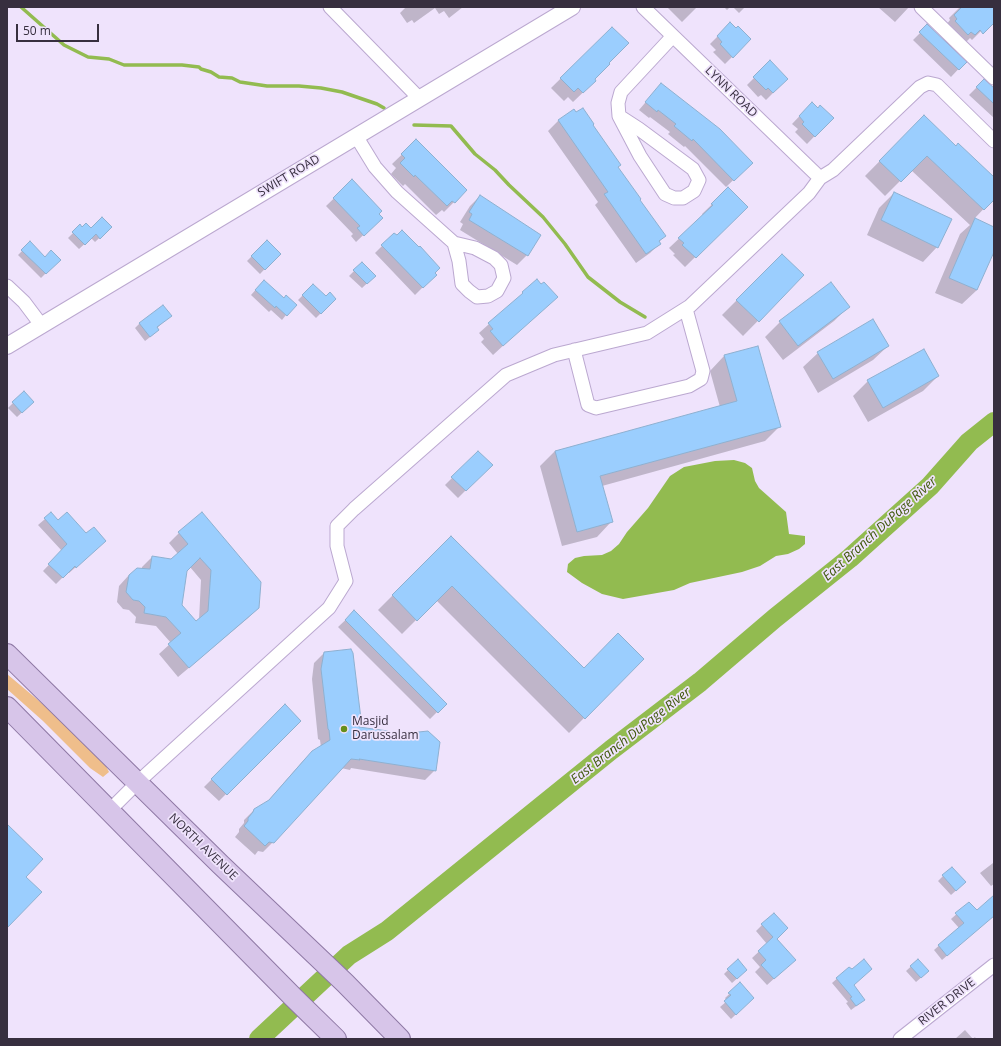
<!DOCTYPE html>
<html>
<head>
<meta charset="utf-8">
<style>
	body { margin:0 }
	#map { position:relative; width:1001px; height:1046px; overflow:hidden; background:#efe3fc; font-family:"Open Sans",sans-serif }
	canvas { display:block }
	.frame { position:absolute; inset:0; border:8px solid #372f3f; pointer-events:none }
	.scale { position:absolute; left:16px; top:24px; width:83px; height:18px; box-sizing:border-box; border:2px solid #372f3f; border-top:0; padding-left:5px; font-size:12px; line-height:14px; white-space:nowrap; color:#372f3f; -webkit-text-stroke:3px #efe3fc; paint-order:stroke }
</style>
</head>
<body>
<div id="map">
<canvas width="1001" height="1046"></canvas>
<div class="frame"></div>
<div class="scale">50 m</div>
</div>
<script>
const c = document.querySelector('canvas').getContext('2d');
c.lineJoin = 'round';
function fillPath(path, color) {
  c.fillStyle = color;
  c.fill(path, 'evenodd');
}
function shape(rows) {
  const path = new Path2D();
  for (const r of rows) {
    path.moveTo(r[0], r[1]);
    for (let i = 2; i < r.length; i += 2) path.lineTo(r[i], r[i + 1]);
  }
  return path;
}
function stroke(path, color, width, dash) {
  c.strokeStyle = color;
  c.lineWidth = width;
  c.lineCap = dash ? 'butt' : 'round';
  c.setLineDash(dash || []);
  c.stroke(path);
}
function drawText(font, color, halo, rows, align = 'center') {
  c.font = font + ' "Open Sans",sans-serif';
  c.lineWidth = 3.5;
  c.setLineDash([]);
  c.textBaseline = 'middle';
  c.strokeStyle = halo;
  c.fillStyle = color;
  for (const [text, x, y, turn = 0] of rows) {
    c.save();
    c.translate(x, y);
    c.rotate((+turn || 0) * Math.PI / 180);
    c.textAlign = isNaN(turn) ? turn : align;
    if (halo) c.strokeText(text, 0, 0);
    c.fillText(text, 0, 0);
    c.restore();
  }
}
fillPath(shape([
	[7,674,51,711,105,764,109,772,103,777,90,768,43,721,7,689]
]), '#efbe8b');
fillPath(shape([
	[734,460,745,463,752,468,755,481,759,488,786,512,789,534,805,536,805,544,799,549,788,554,776,556,760,566,742,572,690,583,674,590,623,599,602,594,582,583,567,572,568,564,575,558,584,556,602,555,611,551,619,544,627,532,648,508,670,476,684,467,715,461]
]), '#92bb50');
fillPath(shape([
	[406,7,463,7,449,18,444,11,439,14,435,8,414,23,412,20,407,23,400,13],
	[667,7,697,7,682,22],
	[724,7,730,7,727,10],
	[733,7,745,7,739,13],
	[878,7,909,7,895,22],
	[960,7,994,7,994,22,992,20,972,40,970,38,965,43,946,25,950,20,949,18],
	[730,24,750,39,725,64,713,52,716,50,710,44],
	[927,26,965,62,951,77,913,40],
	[612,28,593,79,595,81,573,102,568,97,564,101,551,88],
	[770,62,787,79,766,100,761,95,758,97,747,85],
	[984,80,994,90,994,118,969,95],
	[661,84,751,163,726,187,685,146,684,147,668,134,670,132,650,117,649,118,639,110],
	[812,103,818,109,832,118,807,144,795,132,798,129,792,124],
	[574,110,592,125,638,200,664,236,659,242,660,243,650,253,636,263,595,205,598,202,548,131,558,121],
	[924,116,956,147,994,178,994,198,974,219,994,228,994,249,977,290,962,304,935,293,960,234,970,225,911,170,885,196,865,176],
	[416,141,466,190,444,212,442,210,436,215,405,184,403,186,391,174,396,168,392,164],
	[352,181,381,218,356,242,351,236,353,234,326,206],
	[728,189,746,207,685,267,673,255,675,254,669,248,703,216,702,214],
	[894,193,937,247,923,262,867,235,879,208],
	[480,196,527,255,517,265,460,230,463,224,460,222,470,206],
	[80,226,82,228,91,230,111,227,95,242,91,238,79,249,68,238],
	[394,234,435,275,415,295,375,253],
	[267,241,279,254,260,274,247,261],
	[30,243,45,258,59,260,41,278,18,255],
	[782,255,803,275,743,336,722,315],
	[362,263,375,276,362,288,349,276],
	[537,281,556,297,493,355,481,342,484,339,479,333],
	[313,285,326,298,335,299,316,318,298,300],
	[259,286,286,315,282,320,271,310,269,312,251,295],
	[848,307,834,321,783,360,765,337,780,322],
	[170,316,157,328,158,330,154,334,145,341,135,328,140,323],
	[888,346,873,360,818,393,803,367,818,353],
	[724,356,779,427,765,441,602,486,611,522,597,537,562,546,540,466,555,451,720,407,710,371],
	[938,376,923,391,868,422,853,396,868,381],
	[24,392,33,402,17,417,8,408],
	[478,452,491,465,458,498,445,485],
	[45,519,58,521,98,548,69,573,68,572,56,584,43,571,62,551,38,525],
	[179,533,258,608,248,618,178,677,159,654,171,643,156,626,135,623,136,617,129,610,123,609,117,602,119,586,129,575,142,569,142,567,152,557,171,560,178,554,169,543],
	[190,567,201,580,199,620,196,622,181,605,186,572],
	[451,537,584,669,643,659,569,733,436,600,402,634,378,610],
	[354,612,445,704,430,719,338,627],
	[324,653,358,728,390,736,435,770,425,780,351,768,350,770,341,768,273,842,263,852,258,851,255,855,235,837,239,832,239,829,244,823,244,820,254,810,267,802,302,762,312,752,321,747,320,740,318,739,312,679,314,663],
	[285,706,299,721,219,801,204,787],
	[993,863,994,884,991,886,980,873],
	[943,876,960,887,951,895,938,881],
	[994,896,994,917,993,916,942,960,934,950,959,928,951,919,969,903,977,912],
	[762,925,776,939,788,966,767,985,755,972,760,967,752,958,767,944,756,931],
	[918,960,923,976,916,982,906,971],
	[849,968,853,985,859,1004,851,1010,846,1003,848,1002,832,983],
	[728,970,741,975,732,983,724,974],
	[740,984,753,998,731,1019,720,1007,727,1001,725,998],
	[965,1030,973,1039,975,1037,976,1039,955,1039]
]), '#0003');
stroke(shape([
	[21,7,64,45,88,57,109,59,124,65,182,65,199,67,201,69,211,72,219,77,232,78,240,82,267,86,299,86,321,88,342,92,377,104,384,108],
	[414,125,451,126,475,154,495,170,509,185,543,217,565,244,588,277,620,302,645,317]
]), '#92bb50', 3.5);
stroke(shape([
	[259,1039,349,955,387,931,611,750,700,682,775,618,850,558,930,486,969,442,994,422]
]), '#92bb50', 20);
const building = shape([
	[962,7,994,7,994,23,983,34,980,30,975,35,971,32,968,35,955,21,957,19,954,15,962,7],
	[730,22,736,28,738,26,751,39,733,58,720,44,722,42,717,36,730,22],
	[927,24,967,62,959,70,919,32,927,24],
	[612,27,629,43,609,63,610,64,595,79,596,81,583,93,578,88,574,92,560,78,612,27],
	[770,60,788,79,773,93,768,88,766,90,753,77,770,60],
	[984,79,994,88,994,104,976,87,984,79],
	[661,83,720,129,753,163,734,181,693,139,692,141,674,126,676,124,658,110,657,112,645,102,661,83],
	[812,102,818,108,820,105,834,118,815,137,802,124,804,122,799,116,812,102],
	[583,108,594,124,593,125,621,165,618,167,641,199,640,200,666,236,659,241,661,244,646,254,604,194,608,192,558,120,574,109,576,112,583,108],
	[924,115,956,146,958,143,994,177,994,200,984,210,927,156,901,182,879,161,924,115],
	[416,139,467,190,455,203,452,201,447,206,415,175,414,177,400,163,405,158,401,154,416,139],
	[352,179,382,211,379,214,383,218,364,236,357,228,360,226,333,198,352,179],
	[728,187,748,207,696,258,682,245,684,243,678,238,713,205,711,204,728,187],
	[894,192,952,219,938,248,881,220,894,192],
	[480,195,541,235,528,256,469,220,472,214,469,212,480,195],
	[102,217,112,227,100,239,96,234,85,245,72,232,80,224,82,227,86,223,91,228,102,217],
	[975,218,994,227,994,252,977,290,949,278,975,218],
	[402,230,419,247,420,246,440,268,435,273,437,275,423,288,381,245,394,233,397,235,402,230],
	[267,240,281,254,265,270,251,256,267,240],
	[30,241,45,257,51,250,61,260,46,274,21,250,30,241],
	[782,254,804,275,759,322,736,300,782,254],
	[362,262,376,276,367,284,353,270,362,262],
	[537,279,541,284,544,282,558,297,503,346,490,331,493,329,488,323,523,293,522,292,537,279],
	[264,280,284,298,286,295,297,305,287,316,276,306,275,308,255,290,264,280],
	[831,282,850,307,798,346,779,321,831,282],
	[313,284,326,296,330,292,336,299,321,314,302,295,313,284],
	[163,305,172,316,157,327,159,330,150,337,139,323,163,305],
	[873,319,889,346,833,379,817,352,873,319],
	[758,346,781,427,600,476,613,522,577,532,555,451,737,401,724,355,758,346],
	[924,349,939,376,883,408,867,380,924,349],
	[24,391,34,402,22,413,12,402,24,391],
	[478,451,493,465,466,491,451,477,478,451],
	[51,512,58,520,67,512,86,533,94,527,106,541,76,568,75,566,63,578,48,564,67,544,44,518,51,512],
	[202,512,261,582,259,608,189,668,168,644,181,633,166,617,144,613,145,607,139,601,133,600,126,592,129,575,137,568,150,569,152,556,171,559,188,544,178,532,202,512],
	[200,558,211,570,208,611,196,621,182,605,187,571,200,558],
	[451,536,584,668,618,633,644,659,585,719,452,586,417,621,392,595,451,536],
	[354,610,447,704,438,713,345,620,354,610],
	[351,649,353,653,361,719,359,727,388,731,390,735,428,731,440,742,436,771,359,759,360,760,351,759,274,843,269,842,265,846,244,826,248,821,248,818,253,812,254,809,269,800,312,751,330,740,329,730,328,729,321,669,324,652,351,649],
	[285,704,301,721,227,795,211,779,285,704],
	[7,824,43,859,26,877,42,892,7,928,7,824],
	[952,867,966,882,956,891,942,875,952,867],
	[994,895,994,916,947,956,938,945,964,923,955,913,969,902,977,910,994,895],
	[774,913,788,928,777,939,796,960,774,979,761,965,766,960,758,951,773,937,761,924,774,913],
	[738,959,747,970,737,979,727,969,738,959],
	[864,959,872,969,854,985,865,1000,856,1006,850,998,852,997,836,978,849,967,852,969,864,959],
	[918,959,929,971,921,978,910,966,918,959],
	[740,982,754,998,736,1015,724,1001,731,995,728,993,740,982]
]);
fillPath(building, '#9bcefe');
stroke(building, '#8eb0d0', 1);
const minor = shape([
	[330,7,419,98],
	[643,7,820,178],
	[921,7,994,78],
	[619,116,639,129,693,169,699,180,694,191,683,198,674,198,665,194,640,156,619,116,618,103,621,92,673,36],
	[356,136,375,167,397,192,454,243,475,248,494,258,501,265,504,278,497,291,488,296,477,297,469,291,462,284,459,261,454,243],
	[7,286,24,302,42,326],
	[574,350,588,405,596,408,689,386,701,379,703,371,686,309],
	[110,810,138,782,329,608,346,581,337,546,337,526,354,509,506,375,554,355,647,333,690,306,809,193,820,178,833,170,920,87,928,83,937,85,994,141],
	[900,1039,994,965]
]);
const tertiary = shape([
	[7,346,572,7]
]);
const primary = shape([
	[7,654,221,865,345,983,400,1039],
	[7,707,293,997,336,1039]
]);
stroke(minor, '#bba8d0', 15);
stroke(tertiary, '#bba8d0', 18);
stroke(primary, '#8e78a4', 22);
stroke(minor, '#fff', 13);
stroke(tertiary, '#fff', 16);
stroke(primary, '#d7c5e9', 20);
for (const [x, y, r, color] of [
	[344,729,4,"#678e1a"]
]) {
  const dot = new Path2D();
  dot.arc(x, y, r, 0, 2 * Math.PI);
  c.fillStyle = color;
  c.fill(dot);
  stroke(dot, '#efe3fc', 1.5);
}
drawText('12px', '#372f3f', '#efe3fc', [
	["LYNN ROAD",731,92,44],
	["SWIFT ROAD",289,176,-31],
	["NORTH AVENUE",203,847,44],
	["RIVER DRIVE",947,1002,-38]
]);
drawText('12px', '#372f3f', '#efe3fc', [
	["Masjid",352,722],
	["Darussalam",352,736]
], 'left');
drawText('italic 13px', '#40590c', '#efe3fc', [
	["East Branch DuPage River",880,529,-42],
	["East Branch DuPage River",631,736,-38]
]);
</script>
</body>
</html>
